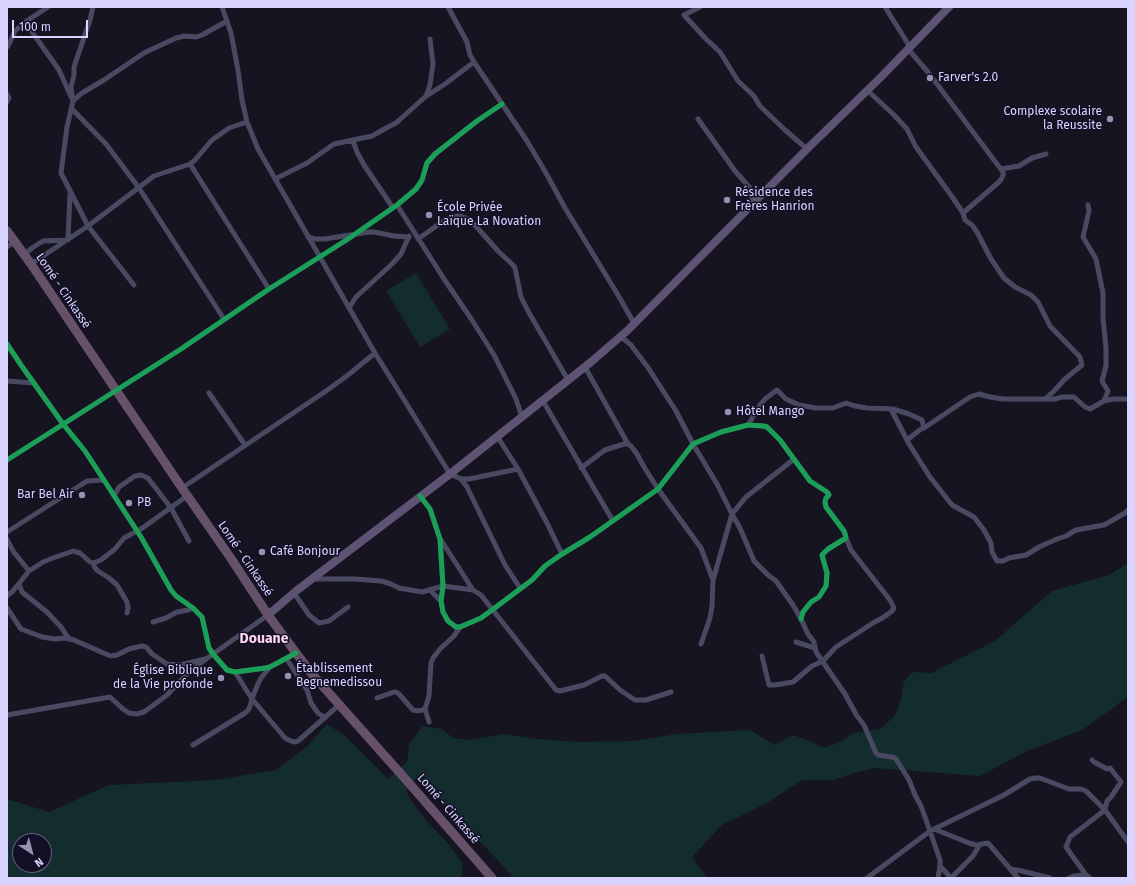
<!DOCTYPE html>
<html>
<head>
<meta charset="utf-8">
<style>
	body { margin:0 }
	#map { position:relative; width:1135px; height:885px; overflow:hidden; background:#161421; font-family:"Fira Sans",sans-serif }
	canvas { display:block }
	.frame { position:absolute; inset:0; border:8px solid #d9d4ff; pointer-events:none }
	.north { position:absolute; left:12px; top:833px; width:40px; height:40px; box-sizing:border-box; background:#130f26; border:1px solid #625e7d; border-radius:50%; rotate:144deg; font-size:11px; font-weight:700; line-height:16px; text-align:center; color:#d9d4ff }
	.north::after { content:''; display:block; margin:auto; width:14px; height:18px; background:#9591b1; clip-path:polygon(50% 0,100% 100%,50% 72%,0 100%) }
	.scale { position:absolute; left:12px; top:20px; width:76px; height:18px; box-sizing:border-box; border:2px solid #d9d4ff; border-top:0; padding-left:5px; font-size:12px; line-height:14px; white-space:nowrap; color:#d9d4ff; -webkit-text-stroke:3px #130f26; paint-order:stroke }
</style>
</head>
<body>
<div id="map">
<canvas width="1135" height="885"></canvas>
<div class="frame"></div>
<div class="north">N</div>
<div class="scale">100 m</div>
</div>
<script>
const c = document.querySelector('canvas').getContext('2d');
c.lineJoin = 'round';
function fillPath(path, color) {
  c.fillStyle = color;
  c.fill(path, 'evenodd');
}
function shape(rows) {
  const path = new Path2D();
  for (const r of rows) {
    path.moveTo(r[0], r[1]);
    for (let i = 2; i < r.length; i += 2) path.lineTo(r[i], r[i + 1]);
  }
  return path;
}
function stroke(path, color, width, dash) {
  c.strokeStyle = color;
  c.lineWidth = width;
  c.lineCap = dash ? 'butt' : 'round';
  c.setLineDash(dash || []);
  c.stroke(path);
}
function drawText(font, color, halo, rows, align = 'center') {
  c.font = font + ' "Fira Sans",sans-serif';
  c.lineWidth = 3;
  c.setLineDash([]);
  c.textBaseline = 'middle';
  c.strokeStyle = halo;
  c.fillStyle = color;
  for (const [text, x, y, turn = 0] of rows) {
    c.save();
    c.translate(x, y);
    c.rotate((+turn || 0) * Math.PI / 180);
    c.textAlign = isNaN(turn) ? turn : align;
    if (halo) c.strokeText(text, 0, 0);
    c.fillText(text, 0, 0);
    c.restore();
  }
}
fillPath(shape([
	[416,273,450,329,420,347,386,291],
	[1128,563,1128,697,1082,730,1027,751,980,776,876,768,861,771,833,780,802,780,767,803,722,825,692,857,707,878,513,878,504,867,430,789,415,779,406,791,412,802,426,820,447,842,463,864,461,877,459,878,7,878,7,799,49,812,109,785,217,780,276,770,308,745,327,724,344,735,388,779,407,762,409,744,423,726,442,729,453,738,469,740,504,734,537,739,577,742,634,741,677,734,750,730,775,745,793,735,812,742,824,748,838,743,854,733,880,729,895,716,901,699,904,682,912,672,931,673,995,641,1052,591,1109,575],
	[20,841,44,841,44,865,20,865]
]), '#132c2d');
stroke(shape([
	[93,7,90,20,74,67,74,75,71,87,73,101,67,127,61,173,88,226,134,285],
	[222,7,231,33,238,70,242,100,247,122,258,149,375,353,450,474,461,479,469,479,518,469],
	[448,7,467,42,470,55,474,62,527,141,546,173,565,208,618,295,634,323],
	[700,7,684,15,706,39,720,52,738,81,754,96,760,106,785,130,807,149],
	[885,7,910,47],
	[25,22,59,70,73,101,82,93,104,80,144,53,176,38,185,36,196,37,202,35,227,21],
	[7,47,8,46,15,31,25,22,48,7],
	[908,49,928,72,1003,172,1003,175,1002,178,999,182,963,213],
	[867,90,894,115,907,129,916,147,953,198,963,213,965,220,972,225,977,232,991,259,1004,278,1015,287,1031,295,1038,302,1050,326,1080,357,1082,365,1065,379,1054,391,1045,399],
	[7,94,9,98,7,102],
	[426,96,430,85,433,64,430,39],
	[71,108,106,144,139,188,224,319],
	[698,119,735,171,750,188,753,204],
	[353,141,357,152,364,165,393,208],
	[190,164,269,289],
	[1001,169,1019,166,1032,158,1046,154],
	[275,179,307,163,334,144,372,136,388,127,396,123,425,97,445,84,474,62],
	[397,205,444,279,472,320,494,355,516,399,522,417],
	[1088,205,1089,211,1083,237,1096,259,1103,293,1103,318,1106,348,1106,366,1102,381,1108,391,1104,401],
	[308,237,315,239,325,239,369,232,374,232,394,236,409,237],
	[418,239,442,222,452,217,460,216,466,218,474,224,498,251,513,265,515,268,521,297,528,311,568,380],
	[7,247,14,242],
	[24,255,32,248,43,241,68,240,70,193],
	[31,264,88,226,154,176,190,164,195,160,212,140,229,128,247,122],
	[349,308,356,297,392,264,401,254,409,236],
	[620,336,631,345,649,369,676,411,693,444,717,484,732,514,740,528,754,561,768,575,776,581,793,605,801,619,808,634,814,642,816,652,845,694,857,716,864,725,876,753,878,755,891,757,895,758,898,762,909,780,915,795,921,806,930,831,940,860,940,866,938,878],
	[7,344,21,365,63,424,85,451,141,537,171,590,176,596,193,608,202,617,209,648,213,654,227,670,235,672,266,668,270,667,296,653],
	[585,367,628,444],
	[7,381,34,383],
	[209,393,245,445],
	[543,401,613,521],
	[891,409,909,444,930,477,952,505,974,517,984,530,991,543,992,552,997,561,1003,561,1009,558,1026,555,1039,547,1057,539,1066,536,1076,530,1104,525,1125,513,1128,510],
	[748,425,760,405,765,399,777,390,786,399,799,405,816,408,833,408,846,403,855,406,867,408,893,409,909,414,922,420,924,428,970,397,979,394,990,397,1003,399,1055,399,1062,397,1074,397,1085,407,1090,409,1104,401,1114,399,1128,399],
	[497,436,518,469,547,523,562,554],
	[907,440,921,429,924,428],
	[7,460,181,349,269,289,348,239,397,205,416,189,422,180,427,163,435,154,477,121,502,104],
	[581,468,605,450,624,444,628,444,631,446,637,454,644,467,658,489,701,548,713,580,712,606,710,618,701,644],
	[461,479,467,487,505,565,520,588],
	[182,488,326,391,348,375,375,353],
	[114,496,119,487,135,476,141,475,148,478,171,508,189,541],
	[420,496,430,509,440,539,443,586,441,601,443,612,448,621,456,627,460,627,481,618,492,610,532,580,545,566,562,554,590,537,658,489,693,444,721,432,748,425,763,426,767,427,780,440,810,481,827,492,829,495,826,498,825,502,826,507,844,531,845,534,846,538,828,549,822,555,827,573,826,586,819,597,811,602,803,612,801,619],
	[7,532,87,481,104,480],
	[7,539,13,551,29,571],
	[441,540,473,590],
	[93,563,95,568,98,571,109,578,117,585,127,602,128,608,127,613],
	[313,579,355,579,381,581,391,584,399,588,422,592,443,586,473,590,481,595,556,690,560,691,584,685,602,676,605,676,620,690,635,700,646,700,671,692],
	[713,580,732,514,746,497,794,459],
	[19,584,22,592,47,612,61,627,69,639],
	[430,590,441,601],
	[294,593,309,615,319,623,329,621,348,607],
	[7,596,13,591,29,571,43,562,53,558,73,551,80,553,90,562,93,563,101,560,115,549,124,538,141,529,187,496],
	[7,608,21,629,42,637,55,639,66,638,74,640,108,655,111,656,117,655,129,649,142,646,146,647,152,654,167,664,180,665,205,659],
	[153,622,166,618,177,612,188,610,193,608],
	[796,642,815,648],
	[762,656,769,685,775,685,793,682,812,666,823,661,836,647,873,623,884,617,892,611,894,608,890,600,851,550,846,538],
	[286,658,307,690,311,703,318,713,325,718],
	[235,672,252,699,285,738,291,741,294,742,298,741,339,705],
	[377,698,394,692,396,692,399,694,413,710,419,711,425,709],
	[7,715,110,697,123,709,129,713,137,714,140,713,144,712,167,695,186,675,206,659,268,615],
	[429,722,425,709,429,696,431,663,433,658,440,649,454,636,460,627],
	[193,745,245,713,249,709,253,696,258,684,261,678,270,667],
	[934,829,969,843,976,845,988,843,1018,878],
	[940,866,951,878],
	[1011,869,1022,871,1050,878],
	[1086,875,1066,847,1070,837,1105,810,1107,801,1111,797,1121,782,1110,768,1107,769,1094,762,1092,760],
	[867,878,930,831,1004,795,1030,779,1035,778,1040,778,1069,789,1081,789,1086,791,1105,810,1128,842],
	[951,878,973,856,980,844],
	[1069,878,1074,876,1086,875,1090,878]
]), '#4a4962', 5);
stroke(shape([
	[268,615,296,591,450,474,591,362,628,330,807,149,880,78,949,7]
]), '#5e5373', 8);
stroke(shape([
	[7,231,31,264,182,488,230,557,268,615,296,653,312,674,408,782,492,878]
]), '#67516a', 9);
stroke(shape([
	[7,344,21,365,63,424,85,451,141,537,171,590,176,596,193,608,202,617,209,648,213,654,227,670,235,672,266,668,270,667,296,653],
	[7,460,181,349,269,289,348,239,397,205,416,189,422,180,427,163,435,154,477,121,502,104],
	[420,496,430,509,440,539,443,586,441,601,443,612,448,621,456,627,460,627,481,618,492,610,532,580,545,566,562,554,590,537,658,489,693,444,721,432,748,425,763,426,767,427,780,440,810,481,827,492,829,495,826,498,825,502,826,507,844,531,845,534,846,538,828,549,822,555,827,573,826,586,819,597,811,602,803,612,801,619]
]), '#1a9f57', 5);
for (const [x, y, r, color] of [
	[930,78,4,"#9591b1"],
	[1110,119,4,"#9591b1"],
	[727,200,4,"#9591b1"],
	[429,215,4,"#9591b1"],
	[728,412,4,"#9591b1"],
	[82,495,4,"#9591b1"],
	[129,503,4,"#9591b1"],
	[262,552,4,"#9591b1"],
	[288,676,4,"#9591b1"],
	[221,678,4,"#9591b1"]
]) {
  const dot = new Path2D();
  dot.arc(x, y, r, 0, 2 * Math.PI);
  c.fillStyle = color;
  c.fill(dot);
  stroke(dot, '#130f26', 1.5);
}
drawText('12px', '#d9d4ff', '#130f26', [
	["Farver's 2.0",938,78],
	["Complexe scolaire",1102,112,"right"],
	["la Reussite",1102,126,"right"],
	["Résidence des",735,193],
	["Frères Hanrion",735,207],
	["École Privée",437,208],
	["Laïque La Novation",437,222],
	["Hôtel Mango",736,412],
	["Bar Bel Air",74,495,"right"],
	["PB",137,503],
	["Café Bonjour",270,552],
	["Établissement",296,669],
	["Begnemedissou",296,683],
	["Église Biblique",213,671,"right"],
	["de la Vie profonde",213,685,"right"]
], 'left');
drawText('12px', '#d9d4ff', '#130f26', [
	["Lomé - Cinkassé",63,291,56],
	["Lomé - Cinkassé",245,559,56],
	["Lomé - Cinkassé",448,809,49]
]);
drawText('bold 14px', '#ffd6f0', '#130f26', [
	["Douane",264,639]
]);
</script>
</body>
</html>
